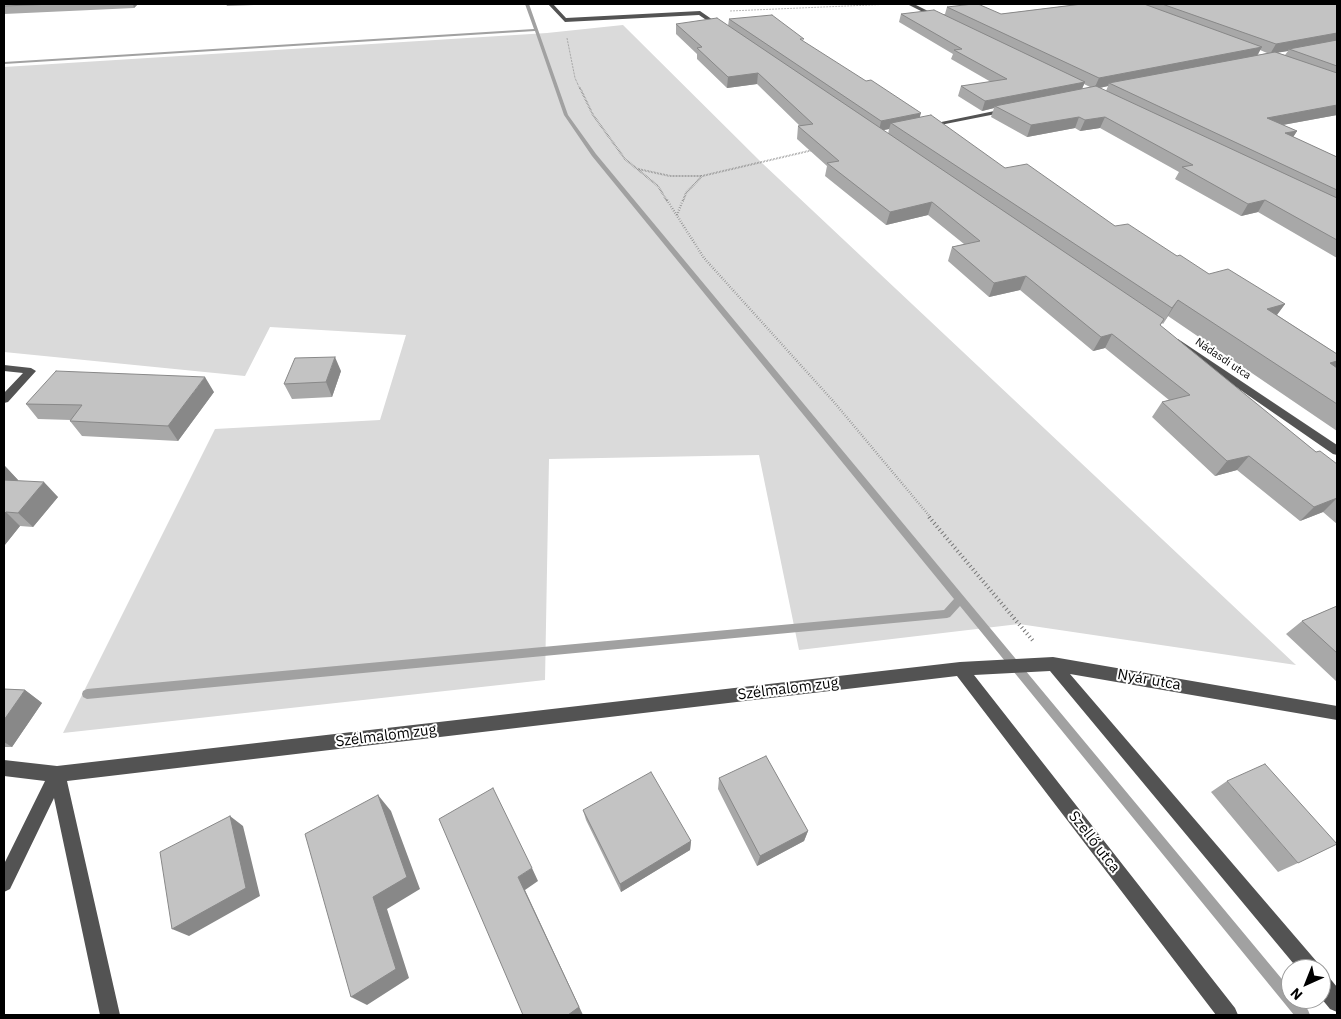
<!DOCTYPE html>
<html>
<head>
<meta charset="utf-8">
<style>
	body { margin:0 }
	#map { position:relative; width:1341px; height:1019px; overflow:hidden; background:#fff; font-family:"IBM Plex Sans",sans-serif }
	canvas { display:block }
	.frame { position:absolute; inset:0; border:5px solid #000; pointer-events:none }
	.north { position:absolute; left:1281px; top:959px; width:50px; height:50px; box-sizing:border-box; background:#fff; border:1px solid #999; border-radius:50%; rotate:224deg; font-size:14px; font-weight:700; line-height:20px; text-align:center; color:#000 }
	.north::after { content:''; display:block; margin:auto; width:18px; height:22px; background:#000; clip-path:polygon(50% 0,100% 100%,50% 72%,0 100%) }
</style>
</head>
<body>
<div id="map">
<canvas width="1341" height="1019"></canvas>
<div class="frame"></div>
<div class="north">N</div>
</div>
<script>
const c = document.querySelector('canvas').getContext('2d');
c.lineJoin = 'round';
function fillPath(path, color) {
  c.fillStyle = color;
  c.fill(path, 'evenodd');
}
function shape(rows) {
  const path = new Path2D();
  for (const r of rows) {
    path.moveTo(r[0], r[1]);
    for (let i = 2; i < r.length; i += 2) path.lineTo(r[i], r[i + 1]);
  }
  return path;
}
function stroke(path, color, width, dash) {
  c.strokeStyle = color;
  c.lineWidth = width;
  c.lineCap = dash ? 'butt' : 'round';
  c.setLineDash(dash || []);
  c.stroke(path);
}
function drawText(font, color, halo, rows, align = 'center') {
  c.font = font + ' "IBM Plex Sans",sans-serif';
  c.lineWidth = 4;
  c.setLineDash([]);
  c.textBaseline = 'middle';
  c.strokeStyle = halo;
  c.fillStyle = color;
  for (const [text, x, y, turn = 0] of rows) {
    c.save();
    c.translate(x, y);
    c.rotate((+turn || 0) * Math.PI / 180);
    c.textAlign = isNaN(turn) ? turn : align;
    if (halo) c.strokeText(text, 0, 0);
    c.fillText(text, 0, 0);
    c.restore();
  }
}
fillPath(shape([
	[623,25,762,163,1296,665,1019,624,799,650,759,455,549,459,545,680,63,733,215,429,380,420,406,335,270,327,245,376,4,352,4,67,547,33]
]), '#dadada');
fillPath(shape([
	[525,4,529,4,568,115,596,154,1291,990,1291,999,1299,999,1308,1010,1310,1015,1294,1015,960,606,950,617,947,618,87,699,83,697,82,694,83,691,87,689,944,610,954,599,592,156,564,115,535,31,4,64,4,62,534,29,525,4]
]), '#a1a1a1');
stroke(shape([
	[730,11,893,4],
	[567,38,575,78,580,89]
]), '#757575', 1, [0.5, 1]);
stroke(shape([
	[580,88,593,115,625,159,658,186,667,201],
	[638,169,670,176,701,176],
	[683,201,686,193,702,176,813,150]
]), '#757575', 2, [0.5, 1]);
stroke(shape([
	[667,200,704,258,834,402,931,518],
	[677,215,683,200]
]), '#757575', 2.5, [0.5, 2]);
stroke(shape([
	[929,517,1034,642]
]), '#757575', 4, [1, 3]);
fillPath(shape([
	[548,4,553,4,566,18,700,11,726,29,721,30,699,15,565,22,548,4],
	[907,4,914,4,942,18,937,19,907,4],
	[1009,108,1011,109,1011,111,925,128,922,126,1009,108],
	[1178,339,1337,445,1337,455,1333,454,1174,344,1174,340,1178,339],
	[4,365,31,368,36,371,8,402,4,403,4,393,23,373,4,371,4,365],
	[1053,657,1337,706,1337,720,1070,674,1317,962,1320,969,1298,969,1050,671,974,675,1235,1008,1238,1015,1216,1015,957,676,67,781,120,1015,100,1015,54,798,10,889,4,892,4,864,45,781,4,776,4,760,57,766,960,662,1053,657],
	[1321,973,1328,976,1337,987,1337,1012,1330,1009,1321,998,1321,973]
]), '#535353');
fillPath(shape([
	[4,4,138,4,134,8,4,14],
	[226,4,281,4,227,6],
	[1081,4,1337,4,1337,115,1283,125,1297,131,1293,137,1337,157,1337,258,1258,212,1241,216,1175,179,1179,172,1100,128,1080,131,1075,128,1027,137,991,117,994,108,982,111,958,96,961,86,991,82,951,59,953,54,899,22,901,14,945,14,947,7,1001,14],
	[1260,50,1267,53,1258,55],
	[1288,51,1285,55,1278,53,1279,52],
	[1084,84,1090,87,1082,89],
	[1108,86,1106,91,1100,88],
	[729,19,803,42,920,117,1005,168,1115,226,1177,256,1209,274,1285,304,1277,315,1337,354,1337,431,1168,316,1163,324,1162,323,1160,326,1316,452,1337,464,1337,524,1323,512,1300,521,1237,470,1215,476,1152,417,1162,402,1169,400,1105,348,1093,351,1020,290,989,297,948,261,952,247,964,244,928,215,886,225,825,176,827,166,797,139,798,126,800,126,757,84,727,88,697,59,697,54,676,34,676,24,728,26],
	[889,129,888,134,883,130],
	[341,371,332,397,292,399,284,384],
	[214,392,178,441,82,436,70,421,71,420,38,419,26,404],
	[4,465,18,480,18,481,58,497,33,527,20,526,4,546],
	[1337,606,1337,682,1286,634,1302,621],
	[4,689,25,690,42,703,12,747,4,747],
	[719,778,808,831,804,841,757,866,718,789],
	[1227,781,1298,863,1278,872,1211,792],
	[583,810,691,841,690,850,621,892,586,820]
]), '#a8a8a8');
fillPath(shape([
	[133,4,138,4,134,8],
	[1337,33,1337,42,1289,49,1288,51,1270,54,1276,44],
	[1262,47,1256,57,1109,83,1108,86,1094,89,1099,78],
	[758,73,757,84,727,88,728,77],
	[1085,82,1081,91,995,106,994,108,982,111,985,101],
	[1337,105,1337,115,1260,129,1267,118],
	[921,113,918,123,891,123,889,129,879,131,881,121],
	[1079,117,1075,128,1027,137,1031,125],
	[1105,117,1100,128,1080,131,1085,120],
	[1297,131,1290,142,1285,133],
	[1265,200,1258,212,1241,216,1248,204],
	[932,202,928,215,886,225,890,212],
	[1026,276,1020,290,989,297,994,283],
	[1178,300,1163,324,1172,308],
	[1285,304,1273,320,1267,309],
	[1112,334,1105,348,1093,351,1101,337],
	[335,357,341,371,332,397,326,382],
	[1337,361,1337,367,1331,375,1330,363],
	[205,377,214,392,178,441,168,426],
	[1249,456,1237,470,1215,476,1227,461],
	[4,465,18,480,6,494,4,492],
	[44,482,58,497,33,527,18,513],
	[1337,498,1323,512,1300,521,1314,507],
	[6,512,20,526,4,546,4,514],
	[25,690,42,703,12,747,4,742,4,720],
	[378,795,391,811,420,889,387,909,409,978,367,1005,351,997],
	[230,816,243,826,260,896,189,936,172,929],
	[808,831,804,841,757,866,760,856],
	[691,841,690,850,621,892,620,884],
	[532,868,538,881,525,890,583,1015,568,1015,518,877]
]), '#888');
const building = shape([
	[4,4,54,4,4,6,4,4],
	[973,4,978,4,1001,14,1082,4,1144,4,1262,47,1099,78,947,7,973,4],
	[1162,4,1337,4,1337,33,1276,44,1162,4],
	[934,10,1085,82,985,101,961,86,1007,79,954,50,962,49,901,14,934,10],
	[772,15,804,39,800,39,866,81,871,80,921,113,881,121,729,19,772,15],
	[717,18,1164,319,1160,325,1316,452,1320,451,1337,464,1337,498,1314,507,1249,456,1227,461,1162,402,1190,395,1112,334,1101,337,1026,276,994,283,952,247,980,241,932,202,890,212,827,163,839,161,798,126,813,124,758,73,728,77,697,48,702,47,676,24,717,18],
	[1337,40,1337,66,1289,49,1337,40],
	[1275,52,1337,73,1337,105,1267,118,1297,131,1285,133,1337,157,1337,190,1109,83,1275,52],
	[1096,86,1337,198,1337,240,1265,200,1248,204,1182,167,1193,165,1105,117,1085,120,1079,117,1031,125,995,106,1096,86],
	[931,115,1005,168,1027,164,1115,226,1128,224,1177,256,1180,255,1209,274,1228,269,1285,304,1267,309,1337,354,1337,361,1330,363,1337,368,1337,404,1178,300,1172,308,891,123,931,115],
	[335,357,326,382,284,384,295,358,335,357],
	[56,371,205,377,168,426,70,421,82,405,26,404,56,371],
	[4,480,44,482,18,513,6,512,4,514,4,480],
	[1337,606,1337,653,1302,621,1337,606],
	[4,689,25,690,4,720,4,689],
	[766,756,808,831,760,856,719,778,766,756],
	[1265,764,1337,844,1298,863,1227,781,1265,764],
	[651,772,691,841,620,884,583,810,651,772],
	[493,788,532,868,518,877,579,1007,568,1015,523,1015,439,819,493,788],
	[378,795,407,877,373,897,396,969,351,997,305,834,378,795],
	[230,816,246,888,172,929,160,852,230,816]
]);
fillPath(building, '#c3c3c3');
stroke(building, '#888', 1);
drawText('11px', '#000', '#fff', [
	["Nádasdi utca",1223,359,34]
]);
drawText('15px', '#000', '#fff', [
	["Nyár utca",1149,680,10],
	["Szélmalom zug",788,689,-7],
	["Szélmalom zug",386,736,-7],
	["Szellő utca",1094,842,52]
]);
</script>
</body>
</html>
